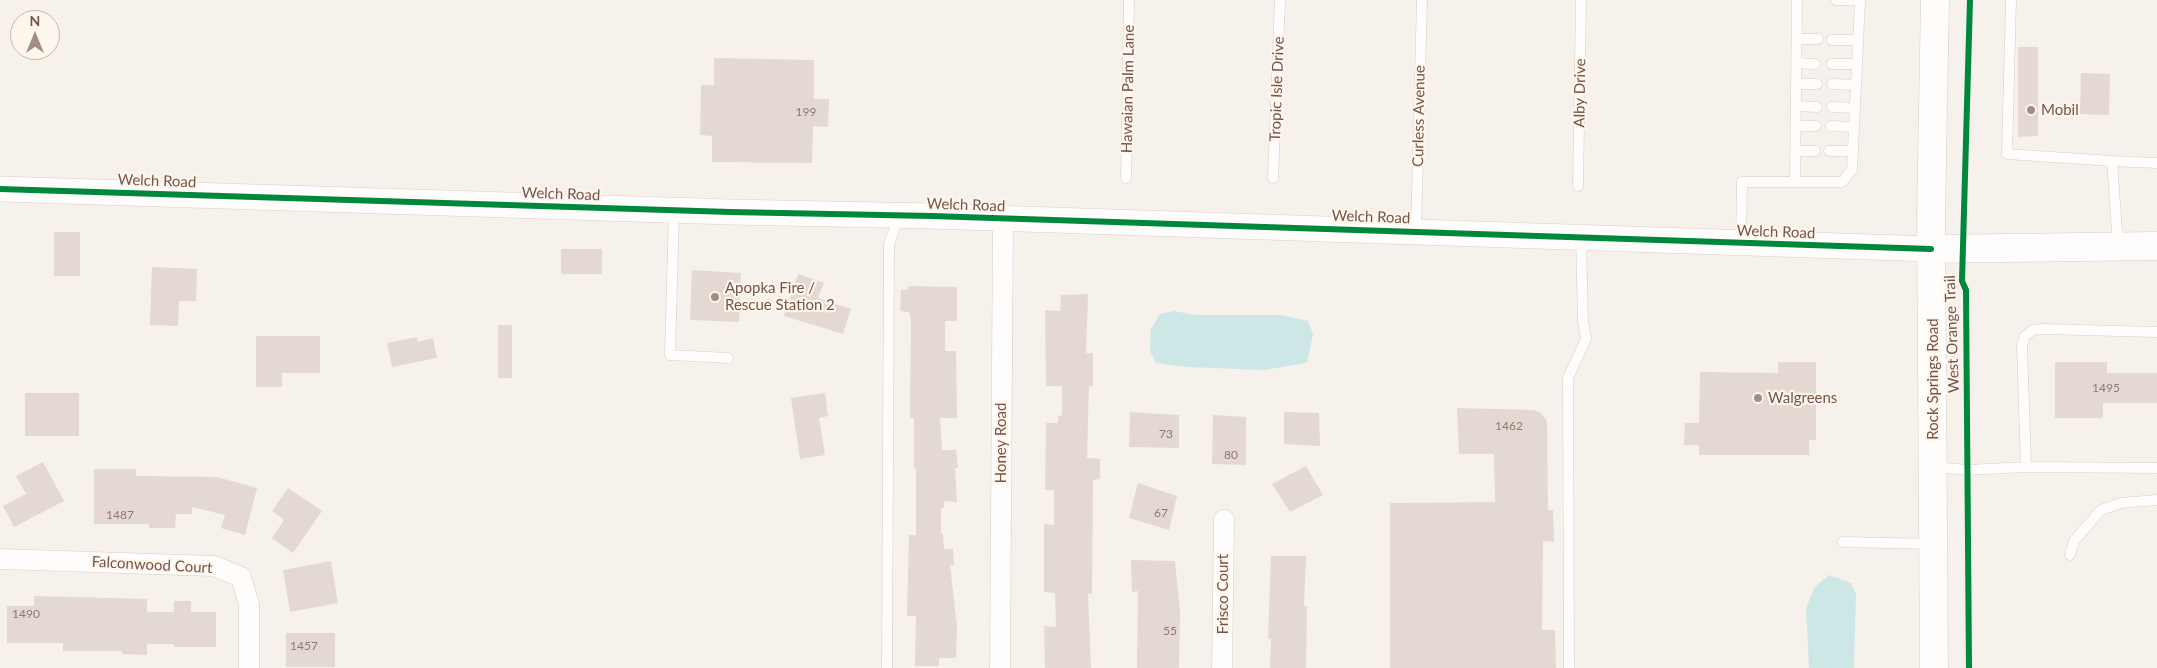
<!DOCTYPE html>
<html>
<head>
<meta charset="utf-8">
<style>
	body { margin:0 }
	#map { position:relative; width:2157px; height:668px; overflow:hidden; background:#f7f1eb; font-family:Lato,sans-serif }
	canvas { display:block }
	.north { position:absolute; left:10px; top:10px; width:50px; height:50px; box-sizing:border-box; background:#fef5ec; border:1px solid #c7b5ac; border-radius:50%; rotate:0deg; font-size:14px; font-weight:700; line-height:20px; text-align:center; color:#74554b }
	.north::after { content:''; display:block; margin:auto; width:18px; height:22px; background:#a28c83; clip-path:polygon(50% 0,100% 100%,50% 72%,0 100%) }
</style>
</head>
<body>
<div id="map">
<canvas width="2157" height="668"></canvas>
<div class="north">N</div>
</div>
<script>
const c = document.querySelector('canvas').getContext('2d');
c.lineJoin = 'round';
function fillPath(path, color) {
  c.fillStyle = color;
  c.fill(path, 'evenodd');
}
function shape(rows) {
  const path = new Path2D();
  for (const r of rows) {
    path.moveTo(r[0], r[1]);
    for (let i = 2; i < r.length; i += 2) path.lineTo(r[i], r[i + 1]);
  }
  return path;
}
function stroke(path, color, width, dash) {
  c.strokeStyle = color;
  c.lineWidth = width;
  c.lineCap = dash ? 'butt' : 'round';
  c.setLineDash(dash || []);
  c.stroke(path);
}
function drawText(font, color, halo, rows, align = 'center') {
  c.font = font + ' Lato,sans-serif';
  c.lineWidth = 4.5;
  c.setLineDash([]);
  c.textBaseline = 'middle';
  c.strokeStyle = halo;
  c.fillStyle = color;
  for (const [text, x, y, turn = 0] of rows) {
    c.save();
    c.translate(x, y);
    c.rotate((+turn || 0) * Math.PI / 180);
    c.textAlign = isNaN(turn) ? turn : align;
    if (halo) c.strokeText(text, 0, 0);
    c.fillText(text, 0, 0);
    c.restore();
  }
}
fillPath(shape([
	[1174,311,1195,315,1281,315,1308,321,1313,334,1307,363,1264,370,1187,367,1156,363,1150,351,1151,329,1160,314],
	[1829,575,1851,583,1856,594,1854,668,1809,668,1806,608,1815,587]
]), '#cde7e7');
fillPath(shape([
	[2018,47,2038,47,2038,136,2018,137],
	[714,58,814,60,814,99,829,99,828,127,813,126,812,163,712,162,712,136,700,135,701,85,714,85],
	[2081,73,2110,74,2109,115,2080,114],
	[54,232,80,232,80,276,54,276],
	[561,249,602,249,602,274,561,274],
	[152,267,197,269,196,301,179,301,178,326,150,325],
	[692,270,741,273,739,322,690,320],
	[798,274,824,283,818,298,851,309,843,334,784,316],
	[908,286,957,287,957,321,945,321,945,351,956,351,957,418,940,418,942,450,956,450,958,468,955,468,957,502,944,501,944,508,941,508,941,534,943,534,944,549,953,549,954,565,950,565,957,627,956,658,939,658,939,666,915,666,916,616,907,616,909,535,916,535,916,468,914,468,914,418,910,418,911,320,909,312,900,311,901,290,908,290],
	[1088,294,1086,353,1093,353,1093,386,1089,386,1087,458,1100,459,1100,479,1093,480,1092,594,1088,594,1091,668,1045,668,1044,626,1056,627,1055,593,1044,592,1044,524,1054,525,1054,490,1045,490,1046,423,1058,423,1058,416,1062,415,1062,386,1046,386,1045,310,1060,311,1061,295],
	[498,325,512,325,512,378,498,378],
	[256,336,320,336,320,373,282,373,282,387,256,387],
	[417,337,418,342,433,338,437,358,392,367,387,343],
	[1778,362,1816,362,1816,440,1809,440,1809,455,1699,455,1699,445,1684,445,1685,423,1699,423,1700,372,1778,373],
	[2055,362,2107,362,2107,373,2157,373,2157,403,2103,403,2103,418,2055,418],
	[25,393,79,393,79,436,25,436],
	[825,393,828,416,819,418,825,455,800,459,791,398],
	[1457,408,1534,410,1541,413,1547,421,1548,510,1553,510,1554,542,1543,541,1542,630,1555,630,1556,668,1390,668,1390,503,1495,502,1494,454,1459,454],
	[1130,412,1179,415,1179,448,1129,447],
	[1284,412,1319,413,1320,446,1284,444],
	[1213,415,1246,417,1246,465,1212,464],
	[43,462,64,501,14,527,3,506,26,494,16,476],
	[1306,466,1323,495,1290,512,1272,484],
	[94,469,136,469,136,476,217,477,257,488,245,535,221,528,225,515,192,507,192,514,176,514,175,528,149,528,149,524,94,524],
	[1138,483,1177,496,1169,530,1129,518],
	[288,488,322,511,293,553,272,538,284,520,272,511],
	[1271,556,1306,556,1304,606,1307,606,1306,668,1270,668,1271,639,1268,639],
	[1131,560,1175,561,1180,612,1179,668,1137,668,1138,591,1132,592],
	[331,561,338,603,290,612,283,570],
	[34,596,147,599,147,612,174,612,174,601,191,601,191,612,216,612,216,647,174,647,174,644,147,644,147,655,122,654,122,651,63,651,63,643,7,643,7,606,34,606],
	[286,633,335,633,335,667,286,667]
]), '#e3d9d2');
const service = shape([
	[1797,0,1795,182,1842,182,1852,170,1860,1],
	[1836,0,1860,0],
	[2011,0,2007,154,2112,161,2118,246],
	[1797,39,1818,39],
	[1832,40,1858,40],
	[1797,63,1815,64],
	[1832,64,1857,64],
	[1796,84,1817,84],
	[1832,84,1856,85],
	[1796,106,1817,107],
	[1832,107,1855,108],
	[1796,126,1816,126],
	[1831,126,1854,127],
	[1796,151,1815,151],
	[1829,151,1853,151],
	[2112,161,2157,163],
	[1126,178,1129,0],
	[1273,178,1280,0],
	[1578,186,1581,0],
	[674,211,670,355,728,358],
	[1416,231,1422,0],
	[1741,243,1742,182,1795,182],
	[1934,467,1968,470,2026,467,2157,468],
	[2026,467,2022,345,2025,336,2033,330,2043,329,2157,332],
	[1843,542,1932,544],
	[2070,555,2074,541,2101,510,2121,503,2157,500],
	[887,668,889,244,899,216],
	[1569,668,1568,378,1586,339,1583,321,1581,238]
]);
const minor = shape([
	[0,559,214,566,241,577,249,604,249,668],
	[1000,668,1003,218],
	[1222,668,1224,520]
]);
const tertiary = shape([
	[0,189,730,212,932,216,1931,249]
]);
const secondary = shape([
	[1931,249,2157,246],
	[1934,668,1931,217,1935,0]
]);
stroke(service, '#d6ccc8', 11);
stroke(minor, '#d6ccc8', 21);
stroke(tertiary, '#d6ccc8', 26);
stroke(secondary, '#d6ccc8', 29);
stroke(service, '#fefdfc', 10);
stroke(minor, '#fefdfc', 20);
stroke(tertiary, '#fefdfc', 25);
stroke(secondary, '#fefdfc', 28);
stroke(shape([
	[0,189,730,212,932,216,1931,249],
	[1969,668,1966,290,1962,281,1970,0]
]), '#00873e', 6);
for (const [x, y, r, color] of [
	[2031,110,5,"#a28c83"],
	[715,297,5,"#a28c83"],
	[1758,398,5,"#a28c83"]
]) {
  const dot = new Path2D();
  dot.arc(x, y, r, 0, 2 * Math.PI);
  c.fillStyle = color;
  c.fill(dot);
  stroke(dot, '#fef5ec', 2);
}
drawText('12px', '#92786f', null, [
	["199",806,112],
	["1495",2106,388],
	["1462",1509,426],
	["73",1166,434],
	["80",1231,455],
	["67",1161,513],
	["1487",120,515],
	["1490",26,614],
	["55",1170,631],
	["1457",304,646]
]);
drawText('15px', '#74554b', '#fef5ec', [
	["Hawaian Palm Lane",1128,89,-89],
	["Tropic Isle Drive",1277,89,-88],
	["Alby Drive",1580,93,-89],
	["Curless Avenue",1419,116,-89],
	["Welch Road",157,181,2],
	["Welch Road",561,194,2],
	["Welch Road",966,205,2],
	["Welch Road",1371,217,2],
	["Welch Road",1776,232,2],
	["West Orange Trail",1952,334,-92],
	["Rock Springs Road",1933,379,-90],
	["Honey Road",1001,443,-90],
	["Falconwood Court",152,565,3],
	["Frisco Court",1223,594,-90]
]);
drawText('15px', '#74554b', '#fef5ec', [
	["Mobil",2041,110],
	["Apopka Fire /",725,288],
	["Rescue Station 2",725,305],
	["Walgreens",1768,398]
], 'left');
</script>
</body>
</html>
